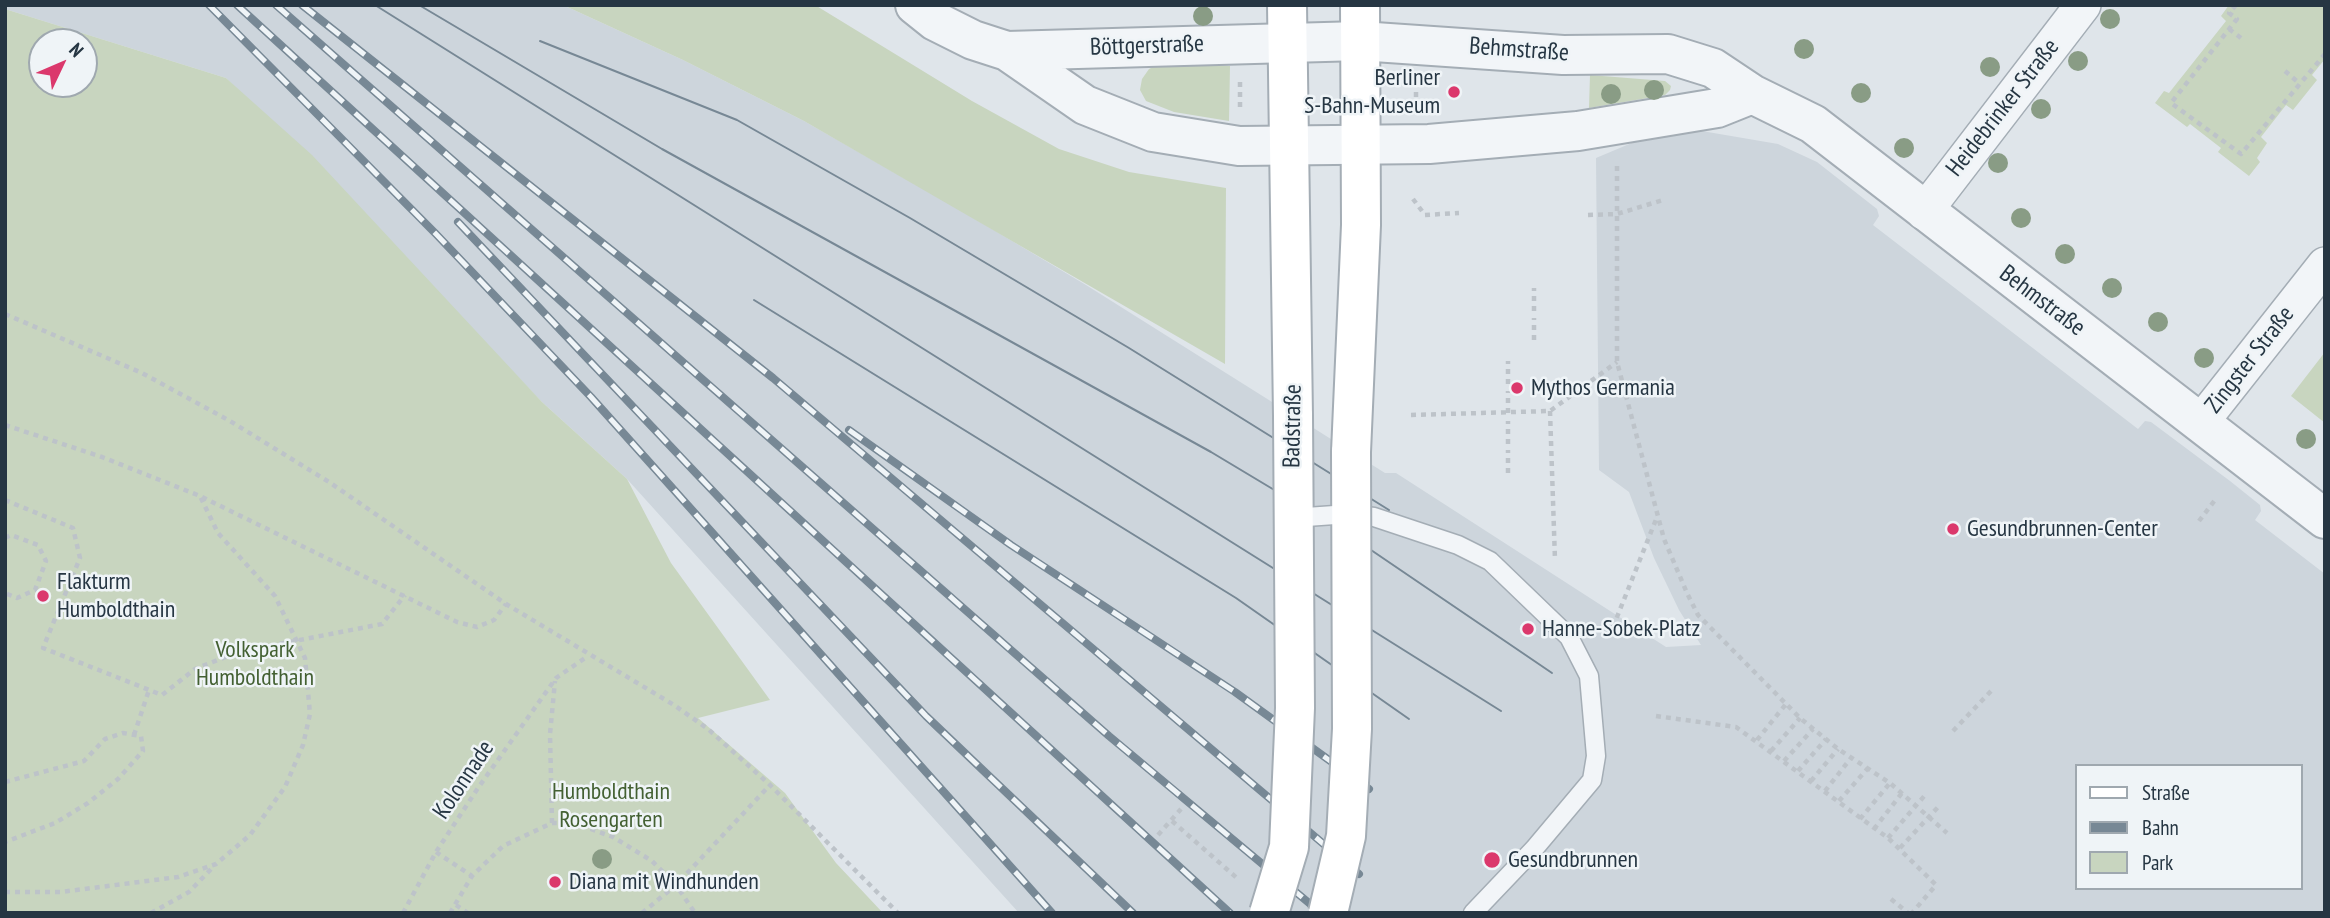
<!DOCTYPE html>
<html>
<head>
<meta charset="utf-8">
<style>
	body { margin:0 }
	#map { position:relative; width:2330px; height:918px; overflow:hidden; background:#dfe5ea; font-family:"PT Sans Narrow",sans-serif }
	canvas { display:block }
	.frame { position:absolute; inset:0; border:7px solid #263643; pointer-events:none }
	.legend { position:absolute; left:2075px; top:764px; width:228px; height:126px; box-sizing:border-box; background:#eff4f7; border:2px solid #9fa8af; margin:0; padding:9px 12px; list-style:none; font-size:21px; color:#263643 }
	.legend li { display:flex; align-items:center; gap:14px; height:35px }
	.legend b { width:35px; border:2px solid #9fa8af }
	.north { position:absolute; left:28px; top:28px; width:70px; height:70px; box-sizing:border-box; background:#eff4f7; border:2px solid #9fa8af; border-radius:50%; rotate:46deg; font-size:19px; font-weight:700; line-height:28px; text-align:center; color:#263643 }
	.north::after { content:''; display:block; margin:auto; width:24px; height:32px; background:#db386c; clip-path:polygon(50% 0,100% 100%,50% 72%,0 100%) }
</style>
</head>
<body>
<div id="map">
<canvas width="2330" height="918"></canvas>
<div class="frame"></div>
<ul class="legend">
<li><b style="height:9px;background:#fff"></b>Straße</li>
<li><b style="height:9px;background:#778895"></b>Bahn</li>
<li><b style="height:19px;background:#c8d5bf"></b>Park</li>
</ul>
<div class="north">N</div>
</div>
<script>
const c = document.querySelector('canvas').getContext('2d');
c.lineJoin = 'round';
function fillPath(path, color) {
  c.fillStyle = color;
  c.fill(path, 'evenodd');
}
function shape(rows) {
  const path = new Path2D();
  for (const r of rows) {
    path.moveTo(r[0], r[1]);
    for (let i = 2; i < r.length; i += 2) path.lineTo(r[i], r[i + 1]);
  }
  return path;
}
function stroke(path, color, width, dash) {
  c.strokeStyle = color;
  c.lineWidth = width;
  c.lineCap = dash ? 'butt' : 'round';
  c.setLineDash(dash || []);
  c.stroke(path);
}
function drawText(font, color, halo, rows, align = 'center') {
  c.font = font + ' "PT Sans Narrow",sans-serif';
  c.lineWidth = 5;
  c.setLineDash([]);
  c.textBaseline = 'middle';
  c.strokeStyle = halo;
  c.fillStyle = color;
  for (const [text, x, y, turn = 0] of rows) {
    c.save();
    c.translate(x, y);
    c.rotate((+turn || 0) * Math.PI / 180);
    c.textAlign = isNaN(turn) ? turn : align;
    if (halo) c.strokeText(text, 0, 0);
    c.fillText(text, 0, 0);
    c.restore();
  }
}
fillPath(shape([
	[5,5,563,5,683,60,804,121,955,207,1086,285,1385,473,1396,473,1666,647,1701,645,1679,610,1654,558,1629,492,1599,470,1596,158,1646,137,1696,130,1778,144,1817,162,1877,209,1879,216,1873,225,2138,429,2145,421,2151,422,2230,481,2260,505,2261,511,2255,520,2325,574,2325,913,1019,913,627,479,542,402,226,78,5,9],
	[2076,766,2300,766,2300,888,2076,888]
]), '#cdd5dc');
fillPath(shape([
	[563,5,815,5,972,101,1059,149,1129,172,1226,188,1225,364,804,121,683,60],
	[2229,5,2325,5,2325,59,2312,75,2317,80,2293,110,2286,105,2261,137,2267,143,2257,158,2260,162,2249,176,2218,152,2221,148,2190,124,2187,127,2155,103,2164,91,2169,93,2226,21,2221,16],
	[5,9,226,78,312,155,542,402,627,479,671,563,770,700,698,718,785,793,836,863,883,913,5,913],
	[84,42,84,84,42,84,42,42],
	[1159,64,1230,66,1229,121,1174,112,1146,101,1140,90,1142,79,1149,69],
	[1590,75,1665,81,1671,86,1670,90,1665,95,1589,108],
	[2325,352,2325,423,2291,396]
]), '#c8d5bf');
const service = shape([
	[1349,514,1374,517,1458,545,1490,561,1569,637,1589,676,1596,756,1592,780,1534,849,1473,913]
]);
const minor = shape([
	[1924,212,2083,5],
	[2201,422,2325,265]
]);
const tertiary = shape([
	[915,5,935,21,973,40,1007,51,1085,105,1153,132,1239,146,1429,144,1578,131,1717,108,1752,94],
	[1007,51,1360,41,1563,55,1668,54,1713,68,1752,94,1813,124,2325,519]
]);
const secondary = shape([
	[1287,5,1293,416],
	[1351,452,1361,225,1360,5]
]);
stroke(service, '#a4adb5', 21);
stroke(minor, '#a4adb5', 38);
stroke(tertiary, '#a4adb5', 42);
stroke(secondary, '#a4adb5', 42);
stroke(shape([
	[2236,5,2229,13,2237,19,2171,103,2241,154,2325,54],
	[2229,29,2241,38],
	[2285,71,2300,84],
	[1416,82,1416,108],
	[1240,107,1240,81],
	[1617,166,1617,362,1664,539,1687,593,1698,615,1800,718,1838,749,1890,783,1947,833],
	[1413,199,1425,215,1459,213],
	[1588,215,1617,214,1663,200],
	[1534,311,1534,288],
	[5,314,142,373,230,421,329,482,506,604,674,705,708,729,770,785,898,913],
	[1534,340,1534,318],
	[1508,384,1508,361],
	[1550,411,1555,560],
	[1508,413,1508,391],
	[1411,415,1550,411,1617,362],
	[5,425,102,457,200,496,457,622,477,627,494,620,506,604],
	[1508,444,1508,421],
	[1508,473,1508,450],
	[5,500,73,528,80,558,43,648,162,695,195,669,238,652,382,624,405,595],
	[2199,521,2215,500],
	[5,538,11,535,38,545,46,561,35,590,17,598,5,593],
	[1613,627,1657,517],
	[1656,716,1736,727,1888,838,1936,885,1912,913],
	[1953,731,1993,689],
	[134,735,149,690],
	[1757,740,1786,704],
	[1771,751,1800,718],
	[1784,761,1813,729],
	[1798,771,1826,739],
	[1811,781,1838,749],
	[5,782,84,761,105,739,123,733,141,736,143,751,118,779,88,803,55,823,5,842],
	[1825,791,1851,758],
	[1839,801,1868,768],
	[1860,819,1890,783],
	[1172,821,1238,879],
	[552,823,550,734,555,681],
	[1874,829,1902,793],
	[1158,835,1181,809],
	[1888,838,1926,794],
	[1900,848,1939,806],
	[436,852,472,876],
	[5,892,61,892,178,877,216,864,250,835,285,787,303,745,310,714,305,658,275,596,218,533,200,496],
	[1891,899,1908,913],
	[456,905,468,913],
	[151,913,189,892,214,866],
	[403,913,436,852,478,788,556,678,588,656],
	[450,913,472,876,503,846,552,823,574,823,613,837,652,861,676,885,695,913],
	[642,913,676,885,770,785]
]), '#bdc3c9', 4.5, [5, 5]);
stroke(service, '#f2f5f8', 18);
stroke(minor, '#f2f5f8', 35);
stroke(tertiary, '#f2f5f8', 38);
stroke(secondary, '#fff', 38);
stroke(shape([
	[375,5,1501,711],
	[419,5,662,149,1211,452,1346,533,1552,673],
	[540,41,737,120,910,218,1129,348,1389,510],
	[754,300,1236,598,1409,719]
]), '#778895', 2);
const rail = shape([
	[209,5,436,234,591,397,1052,913],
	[237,5,1230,913],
	[276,5,1109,736,1321,913],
	[302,5,773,378,1359,874],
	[458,222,926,716,1133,913],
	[849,430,1011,545,1235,692,1369,789]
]);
stroke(rail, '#778895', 8);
stroke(rail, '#eff4f7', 5, [16]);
const serviceBridge = shape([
	[1292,518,1349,514]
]);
const secondaryBridge = shape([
	[1269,913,1289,847,1295,708,1293,416],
	[1328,913,1346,836,1352,729,1351,452]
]);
stroke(serviceBridge, '#a4adb5', 21, []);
stroke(secondaryBridge, '#a4adb5', 42, []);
stroke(serviceBridge, '#f2f5f8', 18);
stroke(secondaryBridge, '#fff', 38);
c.fillStyle = '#899c85';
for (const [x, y] of [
	[1203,16],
	[2110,19],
	[1804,49],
	[2078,61],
	[1990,67],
	[1654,90],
	[1861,93],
	[1611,94],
	[2041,109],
	[1904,148],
	[1998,163],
	[2021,218],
	[2065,254],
	[2112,288],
	[2158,322],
	[2204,358],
	[2306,439],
	[602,859]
]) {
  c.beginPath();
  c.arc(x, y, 10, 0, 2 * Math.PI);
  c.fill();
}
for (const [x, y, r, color] of [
	[1454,92,7,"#db386c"],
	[1517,388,7,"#db386c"],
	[1953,529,7,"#db386c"],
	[43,596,7,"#db386c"],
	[1528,629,7,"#db386c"],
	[1492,860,9,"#db386c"],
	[555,882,7,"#db386c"]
]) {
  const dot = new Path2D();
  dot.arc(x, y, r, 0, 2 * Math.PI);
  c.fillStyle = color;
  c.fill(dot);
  stroke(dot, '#eff4f7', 2.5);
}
drawText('24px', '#263643', '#eff4f7', [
	["Böttgerstraße",1147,46,-2],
	["Behmstraße",1519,50,4],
	["Heidebrinker Straße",2003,108,-52],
	["Behmstraße",2042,301,37],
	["Zingster Straße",2250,360,-52],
	["Badstraße",1293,426,-89],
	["Kolonnade",464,780,-56]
]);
drawText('24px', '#263643', '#eff4f7', [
	["Berliner",1440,78,"right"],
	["S-Bahn-Museum",1440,106,"right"],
	["Mythos Germania",1531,388],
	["Gesundbrunnen-Center",1967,529],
	["Flakturm",57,582],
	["Humboldthain",57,610],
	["Hanne-Sobek-Platz",1542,629],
	["Gesundbrunnen",1508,860],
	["Diana mit Windhunden",569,882]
], 'left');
drawText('24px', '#436032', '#eff4f7', [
	["Volkspark",255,650],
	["Humboldthain",255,678],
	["Humboldthain",611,792],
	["Rosengarten",611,820]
]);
</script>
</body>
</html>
